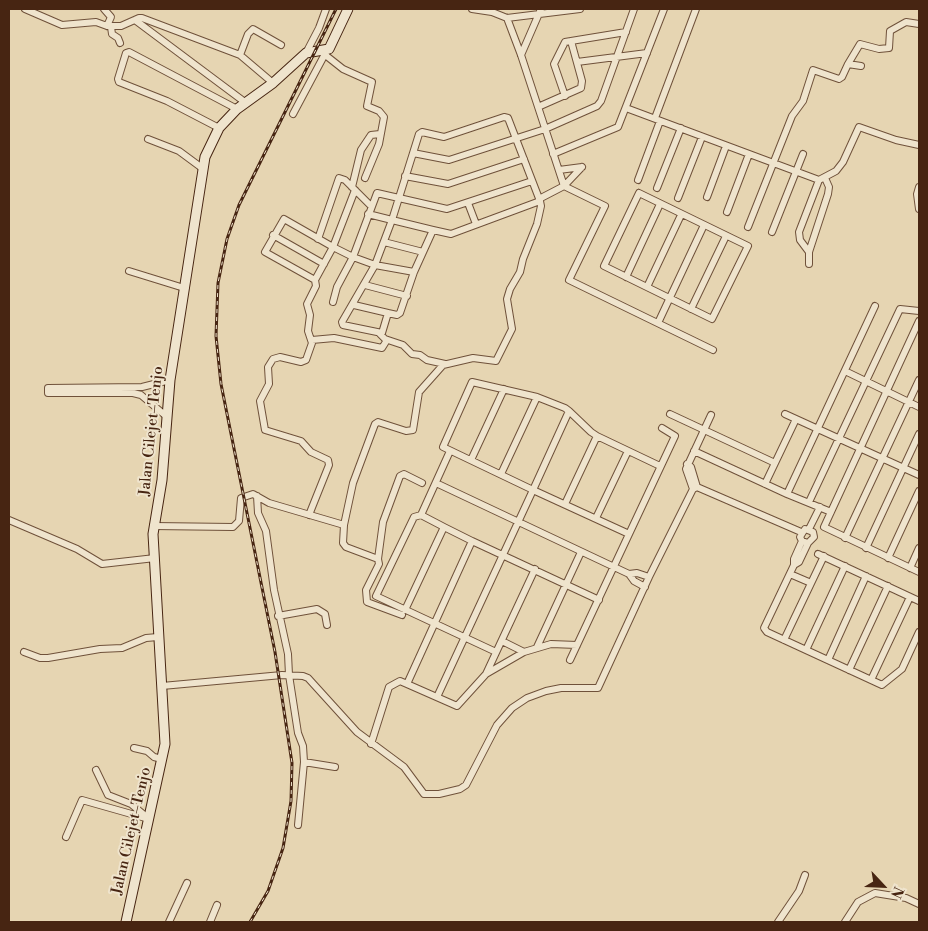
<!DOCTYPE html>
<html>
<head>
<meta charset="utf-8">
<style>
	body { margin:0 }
	#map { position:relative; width:928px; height:931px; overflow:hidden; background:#e6d5b2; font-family:"Libre Bodoni",serif }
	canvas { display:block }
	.frame { position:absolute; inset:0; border:10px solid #472512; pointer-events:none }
	.north { position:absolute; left:858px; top:861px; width:50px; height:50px; -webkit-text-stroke:4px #efe4cd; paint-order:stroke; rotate:115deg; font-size:14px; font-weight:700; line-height:20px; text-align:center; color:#472512 }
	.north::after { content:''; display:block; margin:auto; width:18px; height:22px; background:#472512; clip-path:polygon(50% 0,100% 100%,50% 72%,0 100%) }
</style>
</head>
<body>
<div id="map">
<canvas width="928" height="931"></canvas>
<div class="frame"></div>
<div class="north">N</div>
</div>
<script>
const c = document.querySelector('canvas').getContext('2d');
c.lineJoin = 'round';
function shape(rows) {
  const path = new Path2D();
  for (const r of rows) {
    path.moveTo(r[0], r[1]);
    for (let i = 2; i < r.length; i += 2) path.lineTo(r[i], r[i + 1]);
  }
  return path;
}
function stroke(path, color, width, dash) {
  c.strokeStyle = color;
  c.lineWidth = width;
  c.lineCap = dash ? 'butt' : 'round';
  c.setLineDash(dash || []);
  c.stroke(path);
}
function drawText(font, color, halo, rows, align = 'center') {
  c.font = font + ' "Libre Bodoni",serif';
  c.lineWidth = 4;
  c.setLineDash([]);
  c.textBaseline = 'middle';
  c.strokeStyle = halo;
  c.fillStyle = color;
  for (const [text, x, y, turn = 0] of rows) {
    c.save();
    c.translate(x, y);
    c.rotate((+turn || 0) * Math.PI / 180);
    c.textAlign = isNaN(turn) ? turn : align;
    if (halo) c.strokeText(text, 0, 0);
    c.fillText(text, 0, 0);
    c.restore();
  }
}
const minor = shape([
	[25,9,62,25,96,22,107,26,121,26,139,18,142,18,240,55,273,83],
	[104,9,111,17,107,26],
	[472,9,492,12,507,18,580,9],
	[507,18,521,55,564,186,539,199],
	[135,20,246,103],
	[111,27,112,34,118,38,120,43],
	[306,53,319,28,326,9],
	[324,54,343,69,372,82,367,106,379,111,384,117,379,144,365,178],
	[240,55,248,34,253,29,281,45],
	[521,55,541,9],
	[577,62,647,53],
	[848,64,860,44,879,49,889,48,890,31,906,22,919,24],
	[565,96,554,64,565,42,571,41],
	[538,107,581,88,582,81,571,41,626,32],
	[626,108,819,180,836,171,843,162,859,127,896,140,919,145],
	[293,114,326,52],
	[655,118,696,9],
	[219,128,167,101,119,82,118,79,126,53,129,52,237,109],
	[148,139,179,151,202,168],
	[413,153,449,160,545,129,597,106,601,101,634,9],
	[553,154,618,127,664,9],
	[582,167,564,186,605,206,569,280,713,350],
	[559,170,582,167],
	[405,176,448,184,524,159],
	[638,180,660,121],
	[352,187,361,150,371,135,380,134],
	[919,187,917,194,919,209],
	[657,188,681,128],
	[355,190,333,247,315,280,265,252,284,219,333,247,353,257,375,265,414,272],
	[639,193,748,246,712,319,604,266,639,193],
	[707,197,726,146],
	[678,198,702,137],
	[468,203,476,224],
	[727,212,749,154],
	[368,214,392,220,433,230,451,234,540,201,508,118,504,117,444,137,422,132,419,134,392,220,375,265,342,322,343,325,382,333,388,313,397,315,400,313,414,272,433,230],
	[748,227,792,116,803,101,813,70,839,79,842,77,848,64,861,66],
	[772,232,803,154],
	[273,235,324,264],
	[318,239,339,178,345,180,371,206],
	[384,242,423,252],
	[809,252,828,194,829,187,825,178],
	[809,264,809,252,800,240,799,232,819,180],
	[129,271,184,288],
	[626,277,660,204],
	[365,285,407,296],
	[647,287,681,215],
	[333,302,337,287,353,257,377,193,447,209,532,181],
	[354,305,388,313],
	[691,309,726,236],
	[919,321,824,527,919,572],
	[658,323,704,225],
	[380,334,385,339,403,345,412,354,420,355,427,360,445,364],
	[312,340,334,338,382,348,387,340],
	[845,371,919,407],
	[569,411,533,490,443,447,472,382,537,397,565,408,569,411,591,432,597,436,660,466],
	[670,414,775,463],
	[785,414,919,475],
	[166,416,141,395,133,393,48,393,48,388,142,387,170,380],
	[694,451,787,494],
	[471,460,504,389],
	[687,464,691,467,697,487,801,532],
	[501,474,537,397],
	[436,483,629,574,634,581,645,587],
	[765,484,796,419],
	[693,489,686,469,711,415],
	[257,496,258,513,266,531,274,590,288,654,289,675,298,733,303,746,304,762,335,767],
	[809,502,900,309,919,311],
	[565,504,597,436],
	[831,512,787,494,875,306],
	[309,515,329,465,328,460,311,452,301,441,265,430,260,401,269,384,268,367,273,359,280,357,301,362,306,360,312,343,308,331,310,315,307,304,316,286,315,280],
	[421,515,414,517,376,596,496,652],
	[596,518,628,451],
	[9,520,77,549,102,564,155,558],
	[153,526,233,527,239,521,241,498,253,494,269,503,344,525],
	[444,527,421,515,450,451],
	[809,529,820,507],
	[845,538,919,380],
	[808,543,802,541,800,537,805,529,813,532,814,537,808,543,799,562,794,565,764,628,767,632,882,685,902,669,919,632],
	[866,548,919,434],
	[818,554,919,601],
	[888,558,919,491],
	[378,559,383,522,400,476,404,474,422,483],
	[794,565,794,559,802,541],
	[910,568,919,548],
	[629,574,637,573,649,577],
	[790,574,811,583],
	[405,610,444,527,472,541],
	[402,615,367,602,366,590,379,564,378,559,346,547,343,543,344,525,353,483,375,424,378,422,406,431,413,430,419,392,443,365,473,358,496,361,512,329,507,299,510,289,520,272,523,259,537,224,541,206,540,201],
	[278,616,317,609,325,614,327,625],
	[784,640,824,556],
	[502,641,524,652],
	[577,645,551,644,524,652,486,674,457,706,407,684,472,541,599,600],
	[537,647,581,552],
	[806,650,845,566],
	[24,652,40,658,48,658,100,649,122,648,146,638,158,637],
	[570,660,675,436,662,428],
	[828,660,866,576],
	[849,670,888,586],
	[486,674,535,569],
	[871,680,910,597],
	[162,686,282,675,303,676,308,678,357,732,404,767,424,794,439,794,460,789,466,785,497,725,512,708,527,698,546,691,561,688,598,688,649,577,693,489,697,487],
	[437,697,533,490,629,534],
	[371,744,389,687,400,681,407,684],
	[134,748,147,751,154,757,162,759],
	[96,770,108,795,131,804,148,818],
	[298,825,304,762],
	[66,837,82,800,149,819],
	[169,922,187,883],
	[210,922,217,905],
	[778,922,799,891,805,875],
	[845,922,858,902,875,893,906,898,919,904]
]);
const secondary = shape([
	[126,922,165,744,153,534,162,480,170,380,205,157,219,128,237,109,273,83,306,53,329,49,348,9]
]);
stroke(minor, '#6f513a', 8);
stroke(secondary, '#472512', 11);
stroke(minor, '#efe4cd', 6);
stroke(secondary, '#efe4cd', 9);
const rail = shape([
	[250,922,268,891,283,848,291,801,292,763,275,652,221,384,216,336,218,283,227,239,239,205,336,9]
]);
stroke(rail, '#472512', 3);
stroke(rail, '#efe4cd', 1, [4]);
drawText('15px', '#472512', '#efe4cd', [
	["Jalan Cilejet–Tenjo",152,431,-84],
	["Jalan Cilejet–Tenjo",132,831,-77]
]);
</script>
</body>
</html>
